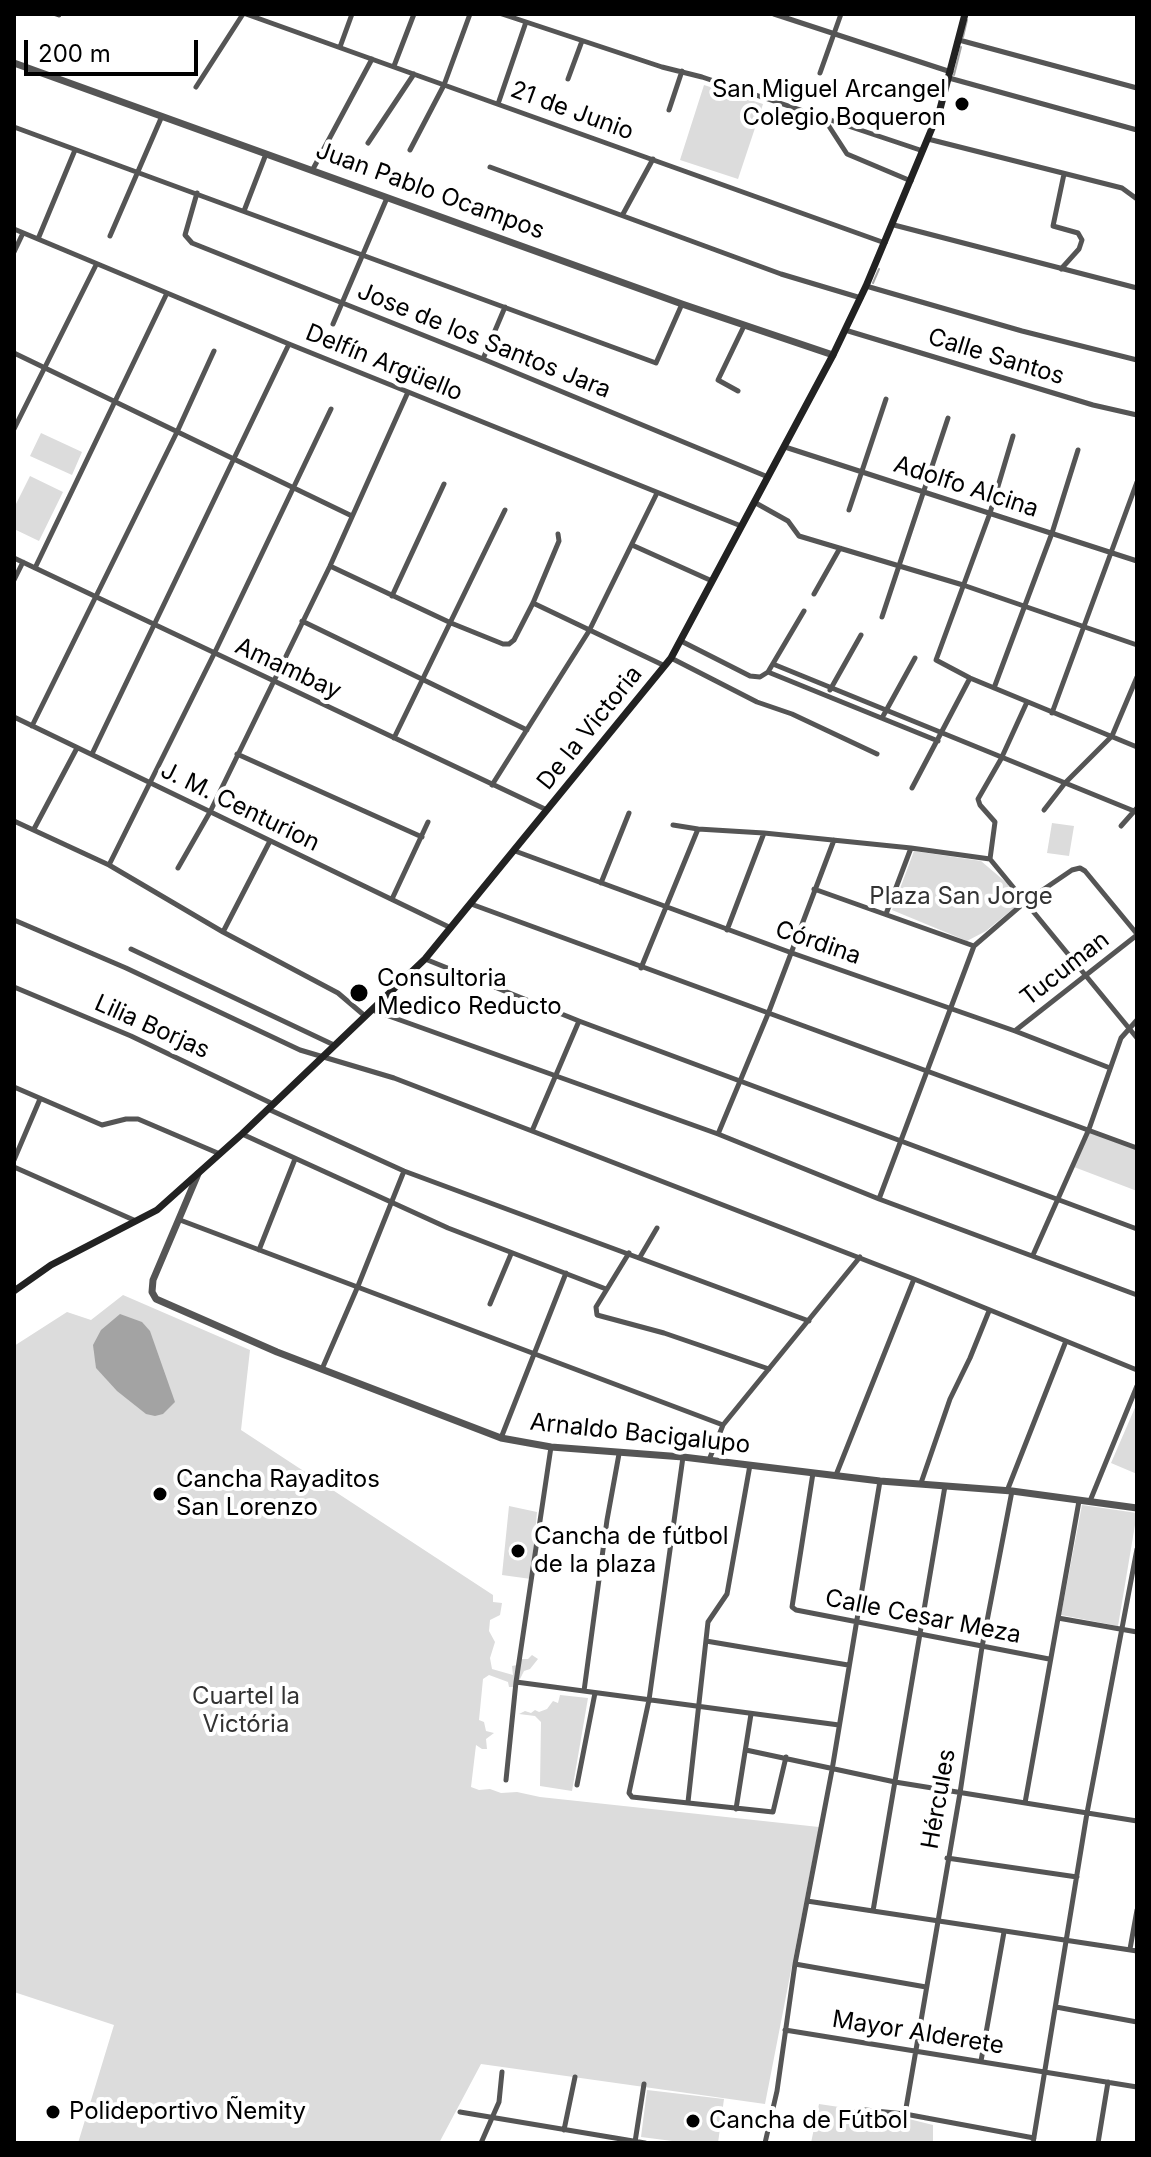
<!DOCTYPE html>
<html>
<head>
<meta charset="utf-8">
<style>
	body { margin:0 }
	#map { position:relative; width:1151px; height:2157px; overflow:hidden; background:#fff; font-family:Inter,sans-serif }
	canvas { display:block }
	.frame { position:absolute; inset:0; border:16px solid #000; pointer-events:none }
	.scale { position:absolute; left:24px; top:40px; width:174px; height:36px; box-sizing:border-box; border:4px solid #000; border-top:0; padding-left:10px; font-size:24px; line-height:28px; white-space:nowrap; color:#000; -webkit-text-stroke:6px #fff; paint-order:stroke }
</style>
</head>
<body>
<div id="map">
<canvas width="1151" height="2157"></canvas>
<div class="frame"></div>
<div class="scale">200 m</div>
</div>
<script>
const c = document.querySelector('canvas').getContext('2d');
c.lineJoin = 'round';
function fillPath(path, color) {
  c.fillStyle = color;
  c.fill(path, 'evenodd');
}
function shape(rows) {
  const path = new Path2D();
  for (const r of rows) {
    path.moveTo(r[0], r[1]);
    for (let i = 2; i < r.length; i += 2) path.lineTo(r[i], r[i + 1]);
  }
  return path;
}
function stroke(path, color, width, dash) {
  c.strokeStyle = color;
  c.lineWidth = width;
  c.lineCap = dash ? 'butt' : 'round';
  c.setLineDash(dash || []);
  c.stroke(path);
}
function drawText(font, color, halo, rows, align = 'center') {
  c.font = font + ' Inter,sans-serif';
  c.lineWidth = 8;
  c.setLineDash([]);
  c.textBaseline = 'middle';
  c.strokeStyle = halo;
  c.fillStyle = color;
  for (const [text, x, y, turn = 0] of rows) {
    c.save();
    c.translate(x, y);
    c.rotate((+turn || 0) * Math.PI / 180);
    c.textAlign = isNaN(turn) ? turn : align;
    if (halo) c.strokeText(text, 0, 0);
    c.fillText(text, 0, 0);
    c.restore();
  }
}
fillPath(shape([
	[704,85,763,104,738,179,680,160],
	[41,433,82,452,72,475,30,456],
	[30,476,63,492,39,541,14,529,14,508],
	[1052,823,1074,826,1069,856,1047,853],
	[914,851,981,861,1008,884,1014,908,986,931,967,941,892,910],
	[1089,1132,1137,1150,1137,1191,1074,1167],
	[123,1295,250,1350,241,1430,493,1595,493,1602,502,1603,500,1615,490,1620,489,1631,495,1642,490,1658,492,1669,513,1675,512,1666,517,1665,521,1659,528,1659,532,1655,538,1659,530,1669,524,1671,516,1687,509,1687,508,1682,489,1675,483,1679,479,1720,484,1722,486,1731,494,1733,486,1739,487,1749,482,1749,476,1745,471,1787,479,1790,490,1789,501,1793,517,1792,540,1797,819,1827,765,2104,481,2064,439,2143,78,2143,114,2025,14,1992,14,1346,67,1312,91,1320],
	[1137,1403,1137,1474,1111,1463],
	[1082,1505,1137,1513,1118,1626,1061,1615],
	[509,1506,537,1512,531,1579,502,1575],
	[560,1695,588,1698,572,1791,540,1786,541,1722,535,1716,519,1714,525,1711,531,1713,535,1710,539,1712,547,1709,553,1701,558,1703],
	[647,2090,724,2099,718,2143,688,2143,641,2137],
	[819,2104,893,2115,933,2125,933,2143,811,2143]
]), '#dcdcdc');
fillPath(shape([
	[120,1314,142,1322,150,1331,175,1402,163,1414,155,1416,146,1414,117,1391,96,1368,93,1345,101,1330]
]), '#a3a3a3');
stroke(shape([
	[963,37,967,20],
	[954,75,961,47],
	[873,283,879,269]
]), '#a3a3a3', 2);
stroke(shape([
	[56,14,59,15],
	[246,14,885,243],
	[502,14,662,67,702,77,923,151],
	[774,14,951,72],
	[959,40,1137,88],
	[340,47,352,14],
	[394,66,414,14],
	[820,73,841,14],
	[949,78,1137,130],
	[568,79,582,41],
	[196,87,243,14],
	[498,104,526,22],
	[669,110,682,71],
	[823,117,847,154,911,181],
	[14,127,656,363,682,304],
	[928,139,1122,188,1137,199],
	[368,143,414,74],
	[410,150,444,85,470,14],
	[490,167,781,274,861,298],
	[313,169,372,59],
	[197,193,185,235,192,243,483,359,768,477],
	[244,211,266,154],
	[623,214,653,159],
	[894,225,1137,288],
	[14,229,289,344,741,526],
	[110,236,162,116],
	[38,239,75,150],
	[14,252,23,233],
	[1061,269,1079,249,1082,240,1078,233,1053,226,1064,174],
	[866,286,1022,331,1137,360],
	[333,324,387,198],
	[845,330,1093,405,1137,415],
	[14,353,352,516],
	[483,359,505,307],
	[738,391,718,380,744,326],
	[14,429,96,265],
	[1013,436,990,513,936,660,970,678,1137,747],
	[785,447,1137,561],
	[754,502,788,521,799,536,963,585,1137,645],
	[849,510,886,399],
	[632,545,712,581],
	[14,558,547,810],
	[330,566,451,623,503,644,509,644,514,640,533,603,559,541,558,534],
	[35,568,167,293],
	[14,580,23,562],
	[814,594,840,548],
	[392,596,444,484],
	[533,603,665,666],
	[882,617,948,418],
	[302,621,527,730],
	[681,641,750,676,760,677,768,672,804,611],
	[671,658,757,702,792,714,877,754],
	[773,664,1134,811],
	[768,672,938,741],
	[994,688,1052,533,1078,450],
	[830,690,861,635],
	[1027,702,1001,759,978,799,980,805,995,822,990,859,1137,1038],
	[1052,713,1137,482],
	[14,717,451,928],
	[882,718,915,658],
	[32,726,177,432,214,351],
	[394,738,505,510],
	[92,754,289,344],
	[237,754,422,837],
	[492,785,589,631,657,493],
	[912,788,970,678],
	[1044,810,1065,783,1112,736,1137,677],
	[14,821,109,865,223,932,338,993,365,1016],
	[1121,826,1137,808],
	[34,829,77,748],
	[698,829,764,833,911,848,990,859],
	[515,851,792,953,1015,1031,1110,1068],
	[109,865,214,654,331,409],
	[178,868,210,812,330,566,408,392],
	[601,883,629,813],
	[814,889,974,946],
	[392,899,428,822],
	[471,904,1137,1148],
	[886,914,911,848],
	[14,920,126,968,300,1050,394,1078,532,1131,914,1279,1137,1370],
	[727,930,764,833],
	[223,932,270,841],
	[131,949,334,1045],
	[425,959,579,1021,1137,1229],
	[641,968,698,829,673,825],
	[14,987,131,1036,273,1104],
	[372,1010,718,1134,879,1199,1137,1295],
	[1016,1030,1137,935],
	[14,1087,102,1125,126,1119,138,1119,220,1154],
	[268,1109,404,1171,809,1321],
	[532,1131,579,1021],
	[242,1134,448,1228,606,1289],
	[718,1134,768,1014,834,840],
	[14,1160,40,1099],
	[14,1167,136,1221],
	[879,1199,974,946,1025,902,1072,870,1080,868,1085,871,1137,934],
	[180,1220,723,1425],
	[259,1250,295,1159],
	[629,1253,596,1307,597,1315,664,1333,769,1369],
	[1033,1255,1089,1129,1121,1038,1137,1020],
	[640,1257,657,1228],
	[490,1304,511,1254],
	[322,1369,358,1286,404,1171],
	[501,1438,566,1273],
	[683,1457,649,1700,629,1793,632,1797,773,1812,786,1757],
	[709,1460,723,1425,860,1257],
	[813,1473,792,1607,796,1610,1049,1659],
	[836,1475,914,1279],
	[921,1483,950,1399,970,1358,989,1311],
	[1007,1491,1066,1341],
	[1090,1501,1137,1386],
	[1058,1618,1137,1632],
	[706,1641,848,1665],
	[516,1682,839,1725],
	[584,1691,607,1520,619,1454],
	[746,1750,895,1782,1137,1821],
	[506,1780,516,1682,551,1447],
	[577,1785,595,1693],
	[688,1802,708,1622,727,1594,750,1465],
	[1025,1803,1079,1501],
	[736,1809,751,1714],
	[947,1858,1077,1877],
	[807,1901,1137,1951],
	[873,1911,945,1486],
	[1130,1949,1137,1910],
	[795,1964,926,1987],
	[1056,2007,1137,2022],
	[785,2030,1137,2087],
	[981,2061,1004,1932],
	[865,2110,905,2114,1034,2138],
	[460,2112,645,2143],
	[905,2114,960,1793,982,1647,1012,1491],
	[564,2130,575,2077],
	[635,2142,644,2084],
	[481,2143,499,2102,502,2072],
	[765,2143,777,2091,795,1964,832,1770,880,1481],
	[1033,2143,1087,1813,1137,1549],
	[1098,2143,1108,2082]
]), '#555', 5);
stroke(shape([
	[14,63,682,304,833,355],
	[198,1174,153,1280,152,1292,156,1299,277,1352,501,1438,551,1447,683,1457,880,1481,1012,1491,1137,1508]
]), '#555', 7);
stroke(shape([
	[14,1291,51,1265,157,1210,242,1134,425,959,671,658,833,355,866,286,940,109,965,14]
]), '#222', 7);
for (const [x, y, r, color] of [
	[962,104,8,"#000"],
	[359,993,10,"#000"],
	[160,1494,8,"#000"],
	[518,1551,8,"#000"],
	[53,2112,8,"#000"],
	[693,2121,8,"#000"]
]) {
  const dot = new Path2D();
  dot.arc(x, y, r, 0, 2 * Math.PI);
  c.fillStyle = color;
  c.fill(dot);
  stroke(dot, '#fff', 3);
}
drawText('24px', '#000', '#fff', [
	["San Miguel Arcangel",946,90,"right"],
	["Colegio Boqueron",946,118,"right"],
	["Consultoria",377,979],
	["Medico Reducto",377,1007],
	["Cancha Rayaditos",176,1480],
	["San Lorenzo",176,1508],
	["Cancha de fútbol",534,1537],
	["de la plaza",534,1565],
	["Polideportivo Ñemity",69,2112],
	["Cancha de Fútbol",709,2121]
], 'left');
drawText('24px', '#000', '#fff', [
	["21 de Junio",572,111,20],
	["Juan Pablo Ocampos",430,191,20],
	["Jose de los Santos Jara",484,341,22],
	["Calle Santos",996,357,17],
	["Delfín Argüello",384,363,22],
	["Adolfo Alcina",966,487,18],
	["Amambay",288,669,25],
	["De la Victoria",590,728,-51],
	["J. M. Centurion",240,807,26],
	["Córdina",818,943,19],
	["Tucuman",1065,969,-38],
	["Lilia Borjas",152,1027,24],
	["Arnaldo Bacigalupo",640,1434,6],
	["Calle Cesar Meza",923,1617,11],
	["Hércules",939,1799,-80],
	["Mayor Alderete",918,2033,9]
]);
drawText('24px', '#333', '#fff', [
	["Plaza San Jorge",961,897],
	["Cuartel la",246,1697],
	["Victória",246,1725]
]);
</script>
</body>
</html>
